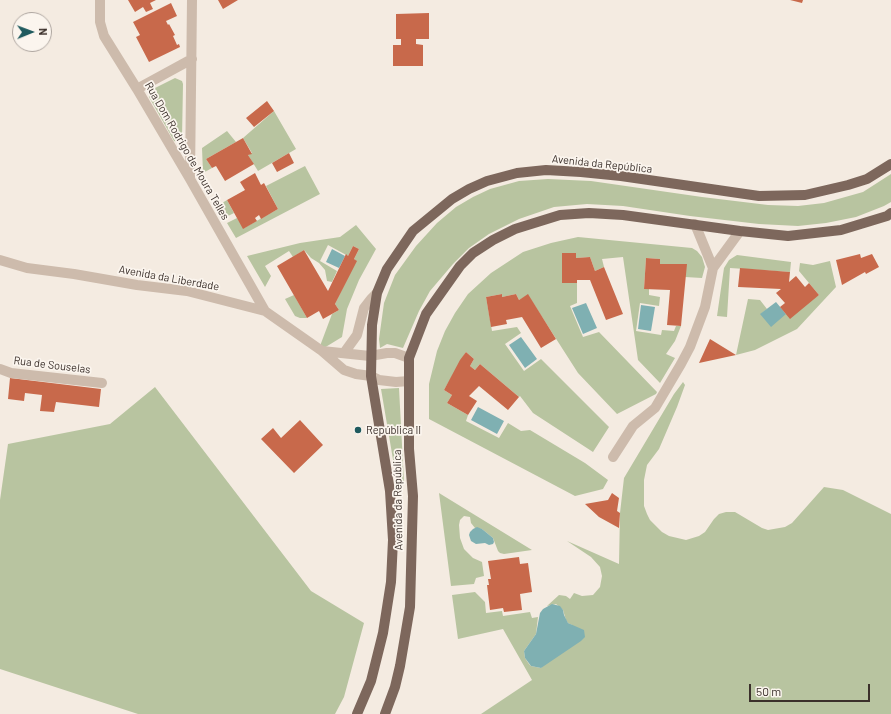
<!DOCTYPE html>
<html>
<head>
<meta charset="utf-8">
<style>
	body { margin:0 }
	#map { position:relative; width:891px; height:714px; overflow:hidden; background:#f4ebe1; font-family:Barlow,sans-serif }
	canvas { display:block }
	.north { position:absolute; left:12px; top:12px; width:40px; height:40px; box-sizing:border-box; background:#fbf5ee; border:1px solid #aea6a0; border-radius:50%; rotate:89deg; font-size:11px; font-weight:700; line-height:16px; text-align:center; color:#3b302b }
	.north::after { content:''; display:block; margin:auto; width:14px; height:18px; background:#1f5a5e; clip-path:polygon(50% 0,100% 100%,50% 72%,0 100%) }
	.scale { position:absolute; left:749px; top:684px; width:121px; height:18px; box-sizing:border-box; border:2px solid #3b302b; border-top:0; padding-left:5px; font-size:12px; line-height:14px; white-space:nowrap; color:#3b302b; -webkit-text-stroke:3px #fbf5ee; paint-order:stroke }
</style>
</head>
<body>
<div id="map">
<canvas width="891" height="714"></canvas>
<div class="north">N</div>
<div class="scale">50 m</div>
</div>
<script>
const c = document.querySelector('canvas').getContext('2d');
c.lineJoin = 'round';
function fillPath(path, color) {
  c.fillStyle = color;
  c.fill(path, 'evenodd');
}
function shape(rows) {
  const path = new Path2D();
  for (const r of rows) {
    path.moveTo(r[0], r[1]);
    for (let i = 2; i < r.length; i += 2) path.lineTo(r[i], r[i + 1]);
  }
  return path;
}
function stroke(path, color, width, dash) {
  c.strokeStyle = color;
  c.lineWidth = width;
  c.lineCap = dash ? 'butt' : 'round';
  c.setLineDash(dash || []);
  c.stroke(path);
}
function drawText(font, color, halo, rows, align = 'center') {
  c.font = font + ' Barlow,sans-serif';
  c.lineWidth = 3.5;
  c.setLineDash([]);
  c.textBaseline = 'middle';
  c.strokeStyle = halo;
  c.fillStyle = color;
  for (const [text, x, y, turn = 0] of rows) {
    c.save();
    c.translate(x, y);
    c.rotate((+turn || 0) * Math.PI / 180);
    c.textAlign = isNaN(turn) ? turn : align;
    if (halo) c.strokeText(text, 0, 0);
    c.fillText(text, 0, 0);
    c.restore();
  }
}
fillPath(shape([
	[175,78,182,81,183,84,182,138,181,141,177,142,174,141,149,97,151,90],
	[274,111,296,149,258,171,248,155,252,153,243,138],
	[227,131,236,142,206,159,212,168,203,173,202,148],
	[305,166,320,194,236,238,227,223,237,218,244,228,278,209,266,186],
	[891,174,891,202,884,206,856,217,826,223,798,226,759,224,690,216,623,206,587,204,554,207,519,219,489,234,469,248,453,264,430,291,419,311,403,348,387,344,380,348,379,339,384,303,395,275,416,246,437,223,456,207,473,197,490,189,519,181,548,179,591,181,702,197,768,205,798,206,824,203,863,192],
	[227,200,234,213,224,218,217,206],
	[356,225,376,249,359,280,347,309,342,337,324,348,320,346,332,314,339,310,335,304,356,261,354,259,359,249,353,246,348,256,328,245,320,261,337,271,332,282,327,281,325,270,319,263,311,258,304,250,293,257,289,251,265,266,271,276,265,287,247,256,300,243,340,237],
	[578,237,692,248,697,251,702,257,705,267,702,278,685,277,660,264,660,259,646,258,644,289,649,289,649,295,660,297,659,306,640,303,636,331,661,335,662,330,674,331,676,326,681,326,675,341,666,354,675,358,660,383,638,360,623,257,602,259,604,267,595,271,590,257,576,258,576,253,562,254,562,283,577,283,577,303,570,306,583,337,599,332,657,392,656,394,617,414,578,373,528,295,519,300,516,294,502,297,502,294,486,297,492,331,517,327,521,333,505,344,524,371,541,359,609,427,593,452,533,413,520,396,519,397,480,364,475,370,470,366,474,359,466,352,444,390,452,395,447,403,468,415,466,421,499,438,508,423,521,431,530,430,585,463,608,480,603,489,575,496,429,419,429,384,437,351,445,331,455,313,468,294,491,273,523,252,551,243],
	[737,255,791,262,790,272,730,268,727,317,717,316,724,268,729,260],
	[830,261,836,287,797,329,755,350,736,355,748,299,760,300,767,309,761,314,786,314,819,295,799,271,800,263,813,265],
	[294,295,307,318,300,318,295,316,285,299],
	[683,382,685,385,677,407,659,449,647,465,644,480,644,506,647,514,650,520,662,532,669,536,686,540,699,536,705,532,714,519,719,514,726,512,735,512,762,528,768,530,785,527,792,523,824,487,843,490,891,514,891,714,481,714,532,680,503,629,458,639,452,595,475,592,485,602,486,613,502,611,503,616,530,612,532,618,538,617,536,634,524,651,525,658,529,664,531,666,541,668,572,625,568,623,566,620,563,610,556,604,547,606,559,595,566,596,570,599,574,593,582,596,593,595,600,587,602,576,600,567,591,557,567,541,619,564,620,513,624,478,674,394],
	[155,387,311,591,364,623,344,697,335,714,138,714,0,669,0,500,8,444,110,424],
	[399,388,404,483,397,483,381,389],
	[439,493,532,550,504,554,500,553,498,551,493,538,482,529,475,528,471,523,470,517,464,516,460,520,459,525,460,538,464,549,473,558,482,562,484,576,476,578,474,584,451,586]
]), '#b8c4a0');
fillPath(shape([
	[332,249,345,256,339,268,326,262],
	[776,302,786,314,771,327,760,314],
	[586,303,597,328,583,334,572,308],
	[641,305,655,307,651,331,638,329],
	[521,337,537,359,525,368,509,345],
	[478,407,504,421,497,434,471,420],
	[477,527,482,529,493,538,494,542,493,544,489,545,485,543,476,544,471,541,469,535,470,532,473,529],
	[552,604,560,606,563,610,564,615,568,623,584,630,585,637,581,641,541,668,531,666,525,658,524,651,536,634,540,613,543,609]
]), '#7fb0b2');
fillPath(shape([
	[128,0,156,0,150,3,153,9,146,12,143,7,135,12],
	[218,0,238,0,223,9],
	[790,0,803,0,802,3],
	[171,3,177,16,166,21,168,25,169,24,175,35,173,36,177,45,179,44,180,47,149,62,136,37,140,35,133,22],
	[429,13,429,39,416,39,416,44,423,45,423,66,393,66,393,45,401,45,401,39,396,39,396,14],
	[267,101,274,111,254,127,246,118],
	[243,138,252,154,248,155,254,164,225,181,216,166,212,168,206,159],
	[289,153,294,163,277,172,272,163],
	[255,173,261,185,264,183,278,209,261,219,259,215,255,218,257,221,243,229,227,200,245,190,240,182],
	[353,246,359,249,354,259,357,261,335,304,339,310,323,319,319,311,307,318,277,266,304,250,328,291,345,256,346,254,348,256],
	[562,253,576,253,576,258,590,257,595,271,604,267,623,314,606,320,590,280,577,280,577,283,562,283],
	[860,254,861,258,872,254,879,267,866,274,865,272,842,285,836,260],
	[646,258,660,259,660,264,687,264,681,326,667,325,670,290,644,289],
	[740,268,790,272,789,282,796,276,805,287,809,283,819,295,790,319,780,307,785,303,776,293,781,289,738,287],
	[502,294,502,297,516,294,519,300,528,294,556,339,541,348,522,317,506,320,507,324,491,327,486,297],
	[710,339,736,355,699,363],
	[466,352,474,359,470,366,475,370,480,364,519,397,508,410,479,386,469,396,477,401,468,415,447,403,452,395,444,390,460,360],
	[10,378,101,389,99,407,56,402,54,412,40,411,42,395,25,393,24,401,8,399],
	[300,420,323,445,294,473,261,439,273,428,281,438],
	[612,493,619,498,617,511,620,513,619,528,599,517,585,504,608,500],
	[519,557,520,564,528,563,532,592,520,594,522,610,504,612,503,608,490,610,487,585,489,585,488,579,491,579,488,561]
]), '#c8694b');
stroke(shape([
	[100,0,100,22,104,36,137,89,190,179,265,311],
	[137,89,192,59],
	[190,178,192,0],
	[695,224,713,268],
	[0,260,27,268,74,274,137,285,187,291,265,311,322,351,344,370,356,374,371,376,379,380,396,382,409,381],
	[322,351,370,356,387,353,395,353,409,358],
	[344,353,357,335,364,308,371,299,377,293],
	[0,369,11,373,102,383],
	[613,457,633,426,655,408,681,364,690,347,705,307,713,268,740,231]
]), '#cdbbac', 10);
stroke(shape([
	[357,714,371,681,383,633,391,582,393,540,390,491,371,376,372,325,377,293,387,269,413,231,452,199,469,189,487,181,517,173,546,170,581,172,621,176,759,196,805,195,848,185,867,179,891,164],
	[385,714,395,687,400,666,410,607,413,496,409,449,409,358,426,314,460,266,473,253,493,240,515,229,560,215,589,213,623,215,740,231,788,236,841,230,887,216,891,213]
]), '#7d675c', 10);
for (const [x, y, r, color] of [
	[358,430,4,"#1f5a5e"]
]) {
  const dot = new Path2D();
  dot.arc(x, y, r, 0, 2 * Math.PI);
  c.fillStyle = color;
  c.fill(dot);
  stroke(dot, '#fbf5ee', 1.5);
}
drawText('11px', '#3b302b', '#fbf5ee', [
	["Rua Dom Rodrigo de Moura Telles",187,151,60],
	["Avenida da República",602,164,6],
	["Avenida da Liberdade",169,278,10],
	["Rua de Souselas",52,365,7],
	["Avenida da República",398,500,-91]
]);
drawText('11px', '#3b302b', '#fbf5ee', [
	["República II",366,430]
], 'left');
</script>
</body>
</html>
